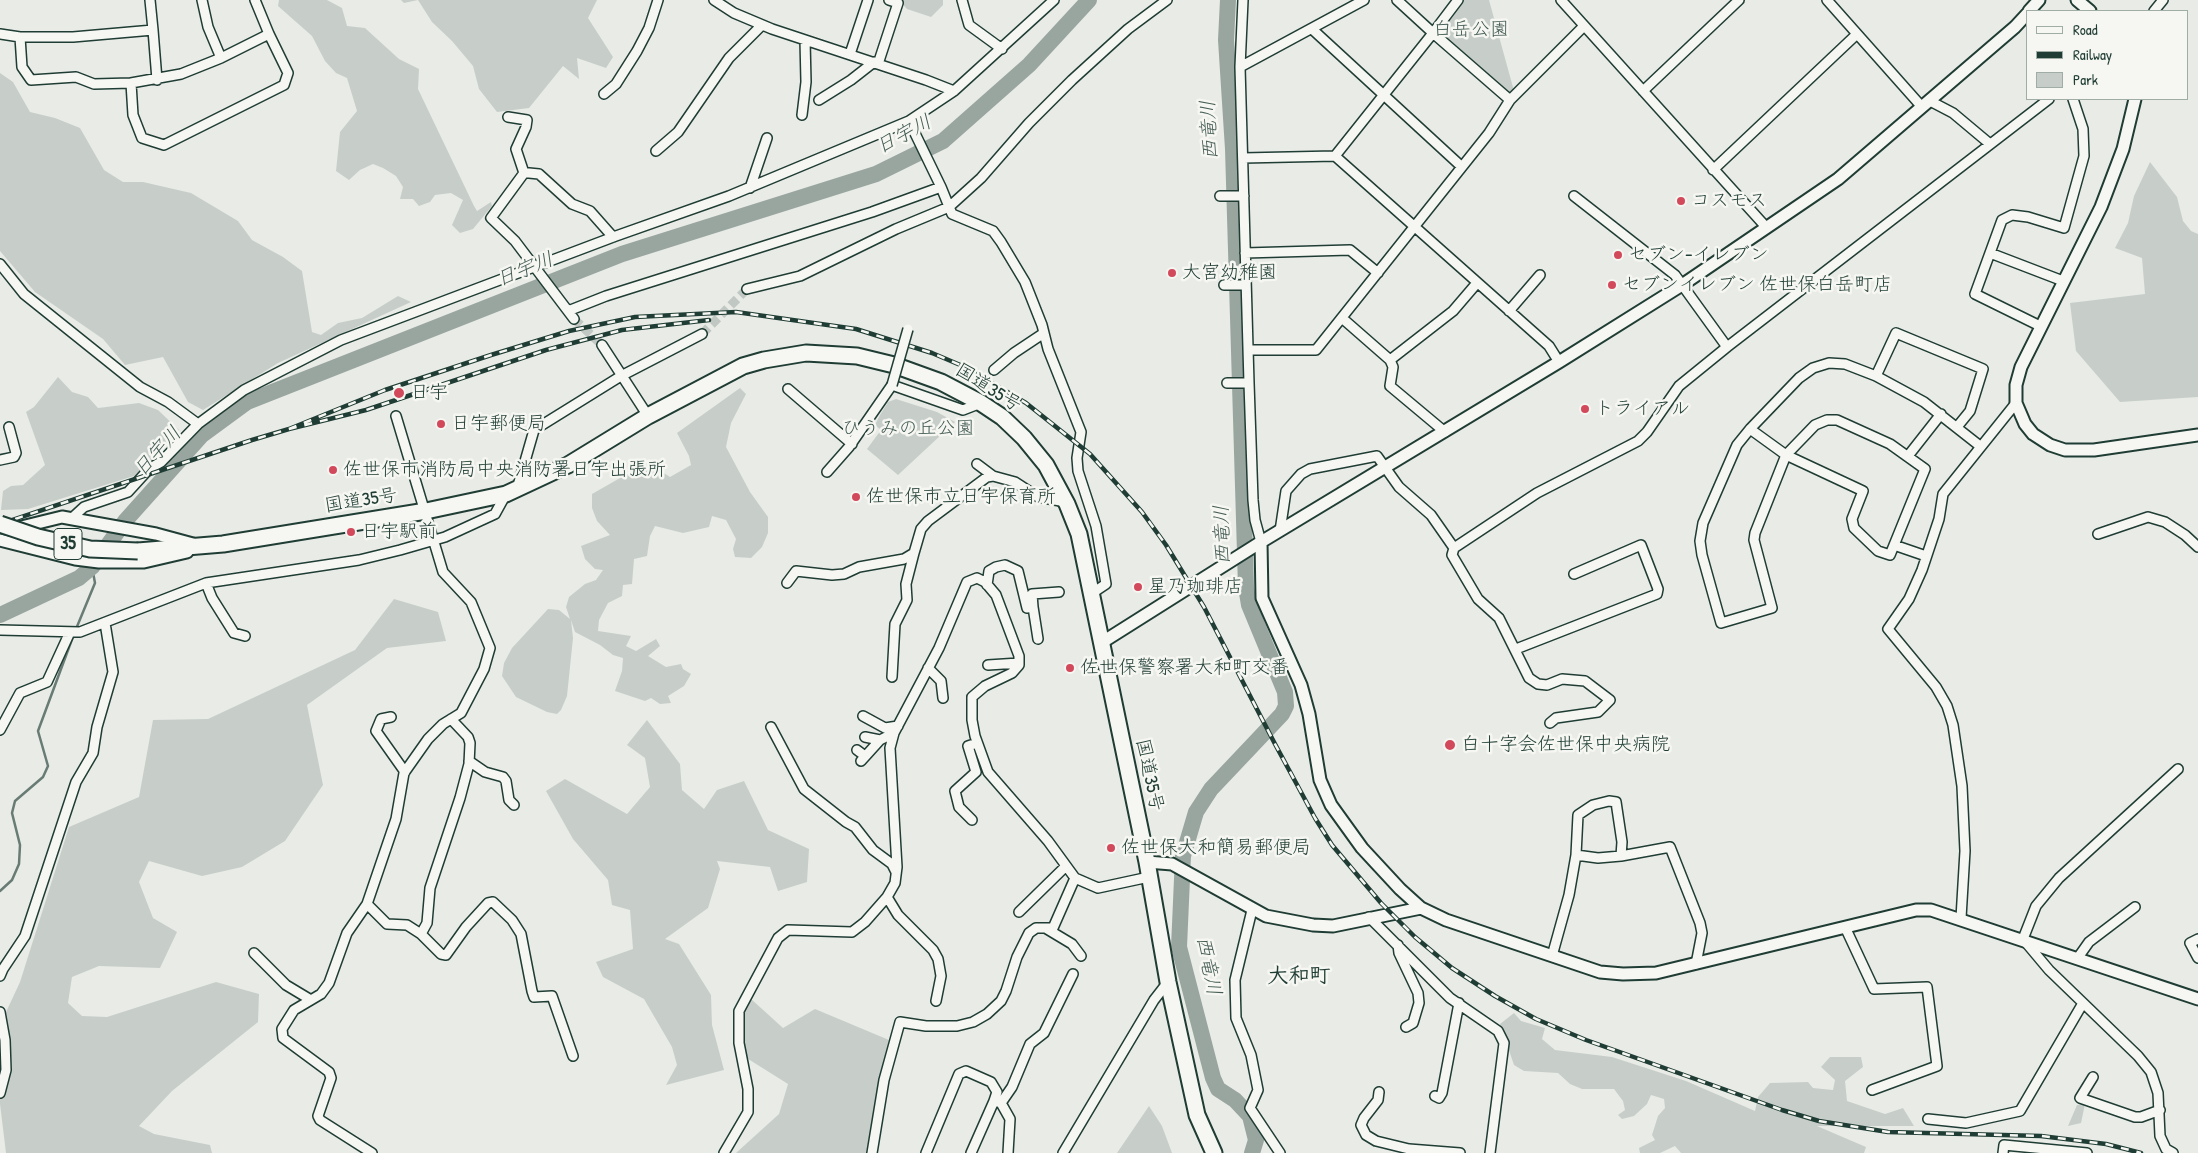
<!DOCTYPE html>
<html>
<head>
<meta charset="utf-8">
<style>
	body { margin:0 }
	#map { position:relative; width:2198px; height:1153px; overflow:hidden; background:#e9ebe7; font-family:"Patrick Hand",sans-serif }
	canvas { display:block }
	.legend { position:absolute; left:2026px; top:10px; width:162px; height:90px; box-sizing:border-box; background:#f6f6f2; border:1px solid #a0aca6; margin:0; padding:6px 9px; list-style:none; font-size:15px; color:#1f3d34 }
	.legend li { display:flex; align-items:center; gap:10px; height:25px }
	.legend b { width:25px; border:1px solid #a0aca6 }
</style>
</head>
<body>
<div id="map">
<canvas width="2198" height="1153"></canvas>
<ul class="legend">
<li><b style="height:6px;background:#f6f6f2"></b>Road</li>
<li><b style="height:6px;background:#1f3d34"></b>Railway</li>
<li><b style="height:14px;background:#c7cec9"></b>Park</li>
</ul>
</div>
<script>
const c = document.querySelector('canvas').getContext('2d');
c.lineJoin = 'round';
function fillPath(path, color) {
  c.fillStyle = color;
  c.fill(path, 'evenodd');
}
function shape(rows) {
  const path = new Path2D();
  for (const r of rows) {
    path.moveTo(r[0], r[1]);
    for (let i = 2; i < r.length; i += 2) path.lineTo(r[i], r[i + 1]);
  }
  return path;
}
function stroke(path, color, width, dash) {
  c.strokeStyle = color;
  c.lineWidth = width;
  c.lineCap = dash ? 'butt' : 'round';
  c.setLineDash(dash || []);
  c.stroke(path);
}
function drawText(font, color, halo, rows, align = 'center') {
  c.font = font + ' "Patrick Hand","Klee One",sans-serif';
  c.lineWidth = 5;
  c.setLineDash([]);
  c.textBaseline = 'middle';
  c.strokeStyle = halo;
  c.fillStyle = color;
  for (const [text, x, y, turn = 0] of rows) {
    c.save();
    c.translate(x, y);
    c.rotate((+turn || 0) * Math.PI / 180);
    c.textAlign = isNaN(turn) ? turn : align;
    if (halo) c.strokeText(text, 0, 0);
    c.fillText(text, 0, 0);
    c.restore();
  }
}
fillPath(shape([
	[279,0,327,0,342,8,347,26,365,28,399,59,419,69,418,89,474,206,477,211,491,202,492,206,473,229,460,233,452,225,463,200,451,193,435,195,430,202,419,206,413,199,400,199,403,187,396,176,383,168,373,164,360,170,349,180,336,171,340,132,357,111,347,78,336,73,325,61,312,36,278,6],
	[401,0,597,0,588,18,613,57,606,68,577,58,579,79,563,66,529,108,497,112,479,89,473,66,452,41,432,22,418,0,404,3],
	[899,0,943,0,943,5,931,17,907,9],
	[1464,0,1489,0,1514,91,1509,94,1439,33],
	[0,73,13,82,30,112,55,118,80,128,104,170,123,182,143,182,191,193,238,221,252,240,283,257,302,271,312,332,321,335,338,323,362,318,398,296,411,302,278,363,203,410,188,402,163,357,125,365,103,339,35,292,0,251],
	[2150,162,2177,197,2183,221,2191,231,2198,234,2198,397,2120,402,2076,351,2070,303,2145,294,2142,258,2115,248,2128,223,2134,196],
	[58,377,72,392,88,397,98,408,139,403,158,410,179,430,158,457,134,476,28,509,1,510,3,491,11,486,23,485,45,465,26,412,34,407],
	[740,388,746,394,731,423,726,447,750,492,768,517,768,533,762,547,751,558,735,557,733,549,736,539,726,520,712,516,709,527,683,533,655,526,650,536,647,556,634,559,632,584,623,585,622,596,608,603,599,620,598,631,631,636,626,646,636,651,656,639,660,646,648,656,666,667,681,664,683,669,691,674,684,686,668,696,671,703,660,704,651,698,645,701,615,691,622,671,623,658,613,655,600,645,575,632,571,620,573,638,567,696,561,710,557,714,547,712,516,697,502,676,504,663,512,648,548,609,559,610,570,619,566,607,569,597,585,584,596,580,603,570,595,569,585,559,581,546,610,535,597,521,592,508,592,494,634,470,653,466,670,477,691,465,689,456,677,433],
	[896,399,937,412,955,422,898,475,867,449,881,430,875,425,880,415,888,402],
	[394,599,438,612,446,641,387,648,307,705,323,785,285,841,242,867,202,876,149,861,139,882,153,918,177,932,160,968,99,966,72,977,68,1003,82,1016,107,1017,216,982,259,994,258,1022,172,1091,139,1126,154,1134,210,1145,212,1153,6,1153,0,1104,0,1025,20,982,69,827,139,797,153,720,208,719,355,650],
	[647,720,680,764,682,790,704,809,717,790,744,781,768,830,809,849,807,882,778,891,770,867,717,861,720,869,708,908,665,939,679,944,711,995,712,1025,724,1070,666,1085,677,1065,672,1047,644,999,603,977,596,962,633,949,630,910,612,905,608,880,573,839,546,791,565,779,627,814,650,787,645,758,627,745],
	[750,998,783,1028,815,1009,889,1040,866,1153,736,1153,779,1114,788,1084,745,1057,741,1005],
	[1514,1013,1521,1021,1545,1028,1542,1039,1555,1050,1612,1057,1686,1081,1755,1111,1758,1097,1770,1083,1808,1082,1813,1088,1833,1090,1835,1080,1821,1067,1830,1057,1861,1057,1863,1067,1845,1081,1847,1101,1885,1114,1903,1108,1914,1126,1817,1126,1866,1147,1864,1153,1681,1153,1675,1146,1660,1153,1640,1153,1639,1148,1655,1140,1652,1135,1658,1116,1665,1108,1664,1099,1651,1095,1647,1104,1634,1116,1622,1119,1618,1115,1625,1110,1623,1101,1614,1089,1582,1089,1570,1084,1558,1073,1524,1071,1514,1065,1500,1024],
	[2085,1104,2081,1123,2068,1126,2077,1105],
	[1149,1106,1162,1126,1172,1153,1117,1153]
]), '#c7cec9');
stroke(shape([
	[76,629,95,583,92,567],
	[0,891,12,880,19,864,20,845,12,813,15,801,43,777,48,766,38,731,74,634]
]), '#687c75', 2.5);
stroke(shape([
	[1228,0,1226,40,1233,149,1246,587,1249,605,1285,692,1286,706,1282,714,1211,789,1196,812,1183,856,1179,947,1213,1078,1218,1089,1235,1100,1250,1116,1256,1140,1252,1153],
	[0,615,79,578,92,567,126,520,202,435,247,402,622,254,876,174,943,141,1029,65,1089,0]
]), '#99a6a0', 16);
stroke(shape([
	[574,319,602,345],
	[702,334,747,289]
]), '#c1c8c3', 9, [9, 4.5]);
const minor = shape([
	[202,0,208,27,221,58,269,34],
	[714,0,734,13,772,29,926,80,954,91],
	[962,0,969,25,1002,49],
	[1243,0,1240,67,1249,383,1253,500,1255,520,1261,542],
	[1397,0,1433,33,1458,0],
	[1561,0,1766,227],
	[1827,0,1922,107],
	[2154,11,2163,0],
	[1312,29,1462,167],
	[153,30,157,80],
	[0,34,20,37,22,67,31,80,76,77,94,84,131,83,133,115,142,138,164,145,284,85,288,73,269,34,255,0],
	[20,37,73,37,153,30,150,0],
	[850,54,868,0],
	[878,64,898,3,889,0],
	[1240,67,1364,0],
	[131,83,181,74,221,58],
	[1643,91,1739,0],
	[604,94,616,84,637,51,649,28,658,0],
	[819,100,851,80,874,62],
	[1930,101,1953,113,1990,144],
	[802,115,806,82,805,40],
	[508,117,527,120,526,127,516,149,524,173],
	[909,121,941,187],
	[656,151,678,132,729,58,762,25],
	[1335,156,1433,33,1510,100],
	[1243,158,1335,156,1549,346,1559,362],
	[1713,170,1857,34],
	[750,188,767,138],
	[1220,196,1244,196],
	[1574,196,1675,275,1727,347],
	[1245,253,1350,250,1378,273],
	[1990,253,2063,281],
	[0,264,24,294,140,387,168,402,198,424],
	[1224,285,1246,285],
	[747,289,800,276,896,229,949,207,981,178,1029,123,1072,80,1128,29,1167,0],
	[568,311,606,296,872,212,941,187,952,214,993,231,1001,242,1025,282,1042,325,1048,349,1081,432,1077,458,1078,471,1096,526,1106,584,1091,594],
	[1509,311,1540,275],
	[1342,318,1390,360,1393,367,1390,386,1445,432],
	[574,319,515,241,491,218,524,173,529,173,539,174,572,204,590,211,613,237],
	[2040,326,1975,294,2002,220,2012,215,2028,217,2064,228,2084,156,2083,129,2073,99],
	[602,345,648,416],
	[1248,350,1316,350,1489,133,1510,100,1584,26],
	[1390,360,1453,311,1477,283],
	[994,370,1014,353,1044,333],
	[1876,376,1896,333,1983,369,1970,411,1957,427],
	[1227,383,1249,383],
	[788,389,852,444],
	[1750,429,1786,455,1863,491,1852,519,1854,528,1878,551,1890,555,1925,469,1890,444,1837,420,1827,420,1815,425,1786,455,1755,533,1754,540,1772,608,1721,623,1702,555,1700,541,1703,523,1737,445,1750,429,1799,378,1813,368,1829,363,1845,364,1876,376,1924,402,1980,446],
	[1908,456,1941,414],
	[0,460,14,457,16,453,9,427],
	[977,464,993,476],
	[827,472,849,447,892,385,963,410,981,403],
	[517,489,534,430,621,376,702,334],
	[72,518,84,507,128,492,149,469,161,462,198,424,244,390,341,340,616,236,729,196,909,121,954,91,1054,0],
	[1280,531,1286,491,1301,474,1310,469,1377,456,1399,487,1431,515,1454,548,1537,493,1638,441,1647,432,1679,386,1727,347,2049,99],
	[2098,534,2148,517,2165,522,2185,535,2198,547],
	[1894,545,1926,556],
	[1454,548,1452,555,1478,599,1499,618,1529,678,1538,684,1547,685,1562,679,1585,681,1610,700,1598,712,1556,718,1550,723],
	[206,583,212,598,234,633,245,636],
	[787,583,796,571,832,575,844,574,859,567,904,559,914,553,921,529,928,521,987,477,993,476,1015,482,1038,497,1066,502],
	[987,585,989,571,996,567,1005,565,1018,571,1027,608,1033,607,1038,639],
	[1033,607,1032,594,1059,592],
	[0,630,80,632,206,583,359,560,400,550,445,537,495,514,506,494],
	[1516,649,1657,594,1658,589,1641,545,1574,574],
	[988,665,1019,663],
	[928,668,941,681,943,698],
	[892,677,895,624,907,600,906,584,914,553],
	[863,716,885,728,898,726],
	[391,717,381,719,376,731,405,772],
	[771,727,804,789,846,822,855,827,873,850,892,864,896,872],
	[0,730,20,693,47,682,70,632],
	[865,737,880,740],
	[857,750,865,756],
	[469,761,485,772,503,777,506,781,509,800,514,805],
	[861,761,880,740,894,733],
	[972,820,959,807,955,791,976,772,968,746,977,743],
	[1576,855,1598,858,1621,856],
	[887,897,898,915,933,950,938,959,941,976,936,1001],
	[367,904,387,924,407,925,421,934,441,954,446,955,466,927,488,903,493,902,512,920,521,934,532,991,534,997,552,996,573,1056],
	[1252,910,1235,980,1236,1018,1251,1055,1258,1090,1250,1108,1280,1153],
	[1019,912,1065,867],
	[1369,917,1450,998,1498,1031,1504,1043,1490,1153],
	[1961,918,1965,851,1962,786,1953,725,1947,706,1936,687,1888,629,1909,599,1922,570,1939,519,1943,494,2016,403],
	[1845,927,1874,989,1927,987,1937,1066,1872,1090],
	[1047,929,1072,944,1081,956],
	[421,934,427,923,430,888,460,798,469,764,470,743,468,737,451,719],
	[2198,939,2190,943,2198,958],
	[1398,945,1399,953,1418,993,1419,1003,1413,1023,1406,1027],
	[254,953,286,985,311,1000],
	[1552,956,1569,895,1576,855,1578,815,1593,805,1609,801,1616,802,1622,842,1621,856,1670,847,1700,923,1702,933,1696,964],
	[2077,959,2089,942,2135,907],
	[0,976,3,969,25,936,76,782,93,753,97,727,113,672,105,623],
	[0,1012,5,1040,6,1070,0,1093],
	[2093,1077,2080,1098,2135,1117,2141,1117,2160,1110],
	[1379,1092,1378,1100,1364,1118,1361,1125,1366,1135,1376,1141,1409,1149,1460,1153],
	[1435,1096,1439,1098,1442,1093,1459,1003],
	[1001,1103,1012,1087,1030,1044,1044,1033,1073,974],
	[1928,1119,1966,1123,2020,1111,2083,1003],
	[372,1153,320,1120,318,1116,331,1078,329,1072,283,1038,282,1029,294,1010,321,994,329,983,347,933,367,904,396,819,404,773,428,739,443,724,461,713,484,669,490,648,471,602,443,572,396,416],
	[724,1153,748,1112,748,1089,739,1043,739,1011,778,938,788,930,852,932,865,922,887,897,895,883,897,867,890,748,894,733,939,648,967,582,977,578,985,582,996,595,1019,656,1019,665,1012,673,985,686,972,697,972,720,975,736,988,772,1048,841,1075,878,1098,888,1149,877],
	[872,1153,884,1080,900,1022,926,1026,957,1026,973,1022,987,1014,1001,1001,1006,991,1017,957,1029,933,1036,928,1053,928,1075,878],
	[926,1153,959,1074,966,1071,991,1082,997,1092,994,1101],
	[971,1153,994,1101,1001,1103,1010,1119,1008,1153],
	[1063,1153,1154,1000,1168,982],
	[2003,1153,2004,1145,2087,1153],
	[2173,1153,2166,1149,2160,1136,2158,1093,2151,1072,2138,1056,2049,970,2023,939,2036,906,2059,878,2178,769]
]);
const tertiary = shape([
	[2077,0,2090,11],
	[2029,11,2039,0],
	[2135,99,2123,149,2101,207,2021,367,2016,385,2016,403,2025,424,2033,434,2050,445,2065,450,2094,450,2198,435],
	[13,529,62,517,156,534,193,544],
	[0,540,75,559,99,562,144,562,187,552],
	[1261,542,1262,598,1301,685,1309,714,1320,780,1331,805,1362,848,1400,889,1421,908,1446,920,1600,972,1623,974,1656,973,1916,910,1931,910,2198,999],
	[1101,643,1261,542,1559,362,1682,285,1838,179,2015,27,2027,14],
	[1147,862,1172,864,1266,916,1313,925,1333,926,1421,908]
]);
const trunk = shape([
	[138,551,223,544,426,511,506,494,568,465,648,416,743,366,764,360,806,353,857,356,894,365,941,382,981,403,1002,417,1024,438,1046,465,1067,504,1079,534,1147,862,1168,982,1197,1115,1214,1153]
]);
stroke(minor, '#1f3d34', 12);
stroke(tertiary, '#1f3d34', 15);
stroke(trunk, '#1f3d34', 19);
stroke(minor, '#f6f6f2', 9);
stroke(tertiary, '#f6f6f2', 11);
stroke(trunk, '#f6f6f2', 15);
const rail = shape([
	[289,429,385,390,491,355,569,331,635,317,736,312,856,329,932,353,965,367,1026,403,1090,454,1142,512,1166,545,1204,607,1275,744,1315,818,1332,845,1381,903,1415,937,1452,968,1495,996,1536,1019,1586,1040,1782,1110,1819,1121,1888,1132,2041,1136,2106,1144,2141,1153],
	[0,524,252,440,289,429,366,410,546,350,622,330,709,320]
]);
stroke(rail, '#1f3d34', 4.5);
stroke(rail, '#f6f6f2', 2.5, [8]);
const minorBridge = shape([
	[892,385,908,329]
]);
const trunkBridge = shape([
	[0,524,38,537,90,549,138,551]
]);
stroke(minorBridge, '#1f3d34', 12, []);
stroke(trunkBridge, '#1f3d34', 19, []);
stroke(minorBridge, '#f6f6f2', 9);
stroke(trunkBridge, '#f6f6f2', 15);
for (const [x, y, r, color] of [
	[1681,201,5,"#d1495b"],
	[1618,255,5,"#d1495b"],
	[1172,273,5,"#d1495b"],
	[1612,285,5,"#d1495b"],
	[399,393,6,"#d1495b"],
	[1585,409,5,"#d1495b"],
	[441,424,5,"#d1495b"],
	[333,470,5,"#d1495b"],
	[856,497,5,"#d1495b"],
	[351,532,5,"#d1495b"],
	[1138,587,5,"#d1495b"],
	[1070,668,5,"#d1495b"],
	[1450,745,6,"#d1495b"],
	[1111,848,5,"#d1495b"]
]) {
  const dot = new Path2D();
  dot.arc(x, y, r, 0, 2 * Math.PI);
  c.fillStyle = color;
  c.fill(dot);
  stroke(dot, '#f6f6f2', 2);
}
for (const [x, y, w] of [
	[68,544,28]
]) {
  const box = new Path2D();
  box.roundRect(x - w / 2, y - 15.5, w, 31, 4);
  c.fillStyle = '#f6f6f2';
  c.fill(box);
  stroke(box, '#1f3d34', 1);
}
drawText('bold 18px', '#1f3d34', null, [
	["35",68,544]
]);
drawText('19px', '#415a52', '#f6f6f2', [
	["白岳公園",1471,30],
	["ひうみの丘公園",908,429]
]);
drawText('19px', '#1f3d34', '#f6f6f2', [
	["コスモス",1691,201],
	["セブン-イレブン",1628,255],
	["大宮幼稚園",1182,273],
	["セブンイレブン 佐世保白岳町店",1622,285],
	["日宇",410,393],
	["トライアル",1595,409],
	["日宇郵便局",451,424],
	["佐世保市消防局中央消防署日宇出張所",343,470],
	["佐世保市立日宇保育所",866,497],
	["日宇駅前",361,532],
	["星乃珈琲店",1148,587],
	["佐世保警察署大和町交番",1080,668],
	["白十字会佐世保中央病院",1461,745],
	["佐世保大和簡易郵便局",1121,848]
], 'left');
drawText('19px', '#1f3d34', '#f6f6f2', [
	["国道35号",988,388,32],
	["国道35号",361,501,-9],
	["国道35号",1149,775,78]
]);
drawText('italic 20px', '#445c54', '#f6f6f2', [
	["西竜川",1210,130,-93],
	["日宇川",904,135,-28],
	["日宇川",525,270,-22],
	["日宇川",158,452,-48],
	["西竜川",1223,535,-92],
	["西竜川",1208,966,79]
]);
drawText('bold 21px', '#1f3d34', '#f6f6f2', [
	["大和町",1299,976]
]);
</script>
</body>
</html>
